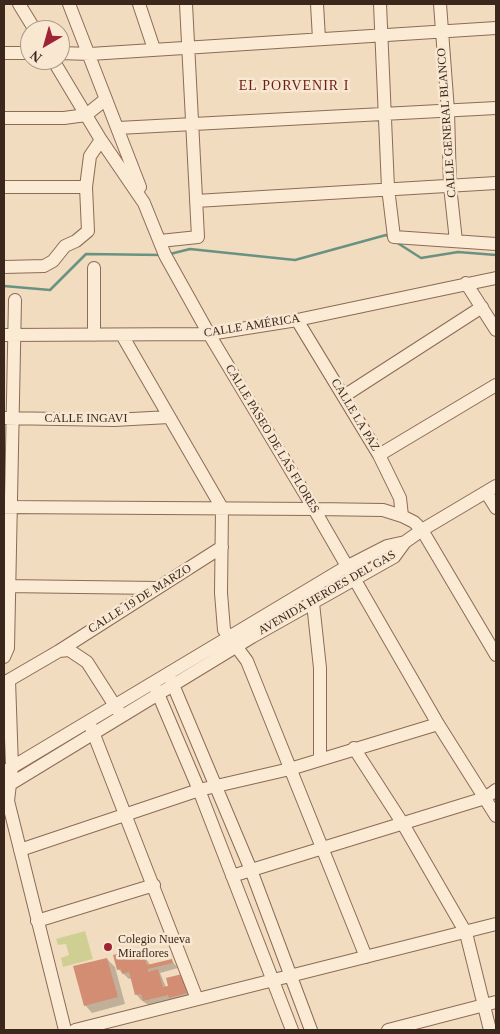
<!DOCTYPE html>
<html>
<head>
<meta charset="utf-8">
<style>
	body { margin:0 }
	#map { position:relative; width:500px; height:1034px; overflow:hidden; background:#f1dcc0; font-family:Georgia,serif }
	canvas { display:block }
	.frame { position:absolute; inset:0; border:5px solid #3b271c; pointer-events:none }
	.north { position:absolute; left:20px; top:20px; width:50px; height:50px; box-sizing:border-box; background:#f8e7d1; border:1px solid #ac9a89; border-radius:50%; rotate:218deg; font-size:14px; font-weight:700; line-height:20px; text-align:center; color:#3b271c }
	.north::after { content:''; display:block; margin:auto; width:18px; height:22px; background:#a02235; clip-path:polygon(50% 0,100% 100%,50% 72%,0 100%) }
</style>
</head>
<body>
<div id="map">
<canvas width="500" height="1034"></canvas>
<div class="frame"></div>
<div class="north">N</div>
</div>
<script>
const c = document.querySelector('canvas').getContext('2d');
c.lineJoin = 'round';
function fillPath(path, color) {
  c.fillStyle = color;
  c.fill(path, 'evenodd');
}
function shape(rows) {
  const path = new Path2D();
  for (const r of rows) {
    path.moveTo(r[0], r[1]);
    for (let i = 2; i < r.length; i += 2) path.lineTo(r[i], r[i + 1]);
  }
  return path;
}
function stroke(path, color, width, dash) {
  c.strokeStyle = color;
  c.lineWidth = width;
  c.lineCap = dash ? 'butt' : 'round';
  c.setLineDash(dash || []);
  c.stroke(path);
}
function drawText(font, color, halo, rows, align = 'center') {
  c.font = font + ' Georgia,serif';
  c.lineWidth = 5;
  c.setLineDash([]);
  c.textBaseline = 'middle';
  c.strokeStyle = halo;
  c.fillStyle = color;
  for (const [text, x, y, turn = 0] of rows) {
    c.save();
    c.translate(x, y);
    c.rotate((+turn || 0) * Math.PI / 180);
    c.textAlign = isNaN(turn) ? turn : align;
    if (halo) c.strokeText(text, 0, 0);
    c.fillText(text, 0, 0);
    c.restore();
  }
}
fillPath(shape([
	[85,931,93,959,63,967,61,958,69,955,66,944,58,945,56,939]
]), '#d0cf93');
fillPath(shape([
	[135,951,140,956,144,955,150,965,171,960,178,968,160,973,166,987,182,976,192,999,150,1006,141,1000,136,994,132,978,129,979,118,969],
	[107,959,115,967,125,1004,92,1013,85,1005]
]), '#0003');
stroke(shape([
	[396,242,421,258,458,252,496,255],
	[170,254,190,249,295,260,386,235,389,237],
	[4,286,50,290,86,254,162,255]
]), '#6a9282', 2.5);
fillPath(shape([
	[136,950,137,955,144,954,147,965,172,959,173,963,148,969,148,972,158,969,163,987,168,986,166,978,182,974,187,993,169,998,168,995,143,1001,141,994,135,995,129,972,122,974,121,969,117,970,113,955],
	[107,958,118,997,84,1006,73,966]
]), '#d28d73');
const minor = shape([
	[19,4,35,30],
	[69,4,140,187],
	[139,4,154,49],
	[317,4,319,39],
	[380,4,388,188,394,237,496,244],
	[440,4,448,111,450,186,456,241],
	[4,53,30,53],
	[60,53,90,54,496,28],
	[53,60,101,140,144,203,165,255,209,334,314,509,438,724,496,816],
	[4,118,64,118,86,115,106,99],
	[118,128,496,108],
	[4,187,86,187],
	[196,201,496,183],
	[160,241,198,237,186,4],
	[4,267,44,266,53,261,65,246,76,241,88,231,86,187,90,156,101,140],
	[94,268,94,335],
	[466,283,496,330],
	[297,320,379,455,400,498,402,516],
	[4,335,209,334,297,320,496,278],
	[122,335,222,508,221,593,224,630,247,661,366,957],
	[344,396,482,307],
	[4,418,114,420,169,417],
	[379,455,496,385],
	[486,492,496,508],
	[4,507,314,509,383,510,402,516,414,522,422,530,496,655],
	[4,586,158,588],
	[312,594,320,668,320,759],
	[59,651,222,547],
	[4,657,8,648,15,300],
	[9,680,12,767,8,801,65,1030],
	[171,680,251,870,311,1030],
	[4,683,59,651,69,650,87,662,119,712],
	[156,689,199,790,292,1030],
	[91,727,197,999],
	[354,748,403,824,466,933,490,1030],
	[4,772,346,567,387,546,405,542],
	[4,788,252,637,394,557,405,542,422,530,496,486],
	[20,850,199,790,290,769,438,724],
	[232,876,485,798,496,790],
	[37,921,154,885],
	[75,1030,496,924],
	[388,1030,496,1002]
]);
stroke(minor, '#8c6b57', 14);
stroke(minor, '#fbead4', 12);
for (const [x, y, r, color] of [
	[108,947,5,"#a02235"]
]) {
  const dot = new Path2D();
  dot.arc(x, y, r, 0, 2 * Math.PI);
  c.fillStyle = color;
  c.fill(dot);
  stroke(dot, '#f8e7d1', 2);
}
drawText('12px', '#3b271c', '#f8e7d1', [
	["CALLE GENERAL BLANCO",447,123,-94],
	["CALLE AMÉRICA",252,326,-9],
	["CALLE LA PAZ",355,415,59],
	["CALLE INGAVI",86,419],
	["CALLE PASEO DE LAS FLORES",272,439,59],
	["AVENIDA HEROES DEL GAS",327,593,-30],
	["CALLE 19 DE MARZO",140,599,-32]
]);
drawText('12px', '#3b271c', '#f8e7d1', [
	["Colegio Nueva",118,940],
	["Miraflores",118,954]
], 'left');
c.letterSpacing = '1px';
drawText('14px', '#6b1e18', '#f8e7d1', [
	["EL PORVENIR I",294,86]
]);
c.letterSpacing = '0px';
</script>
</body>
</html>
